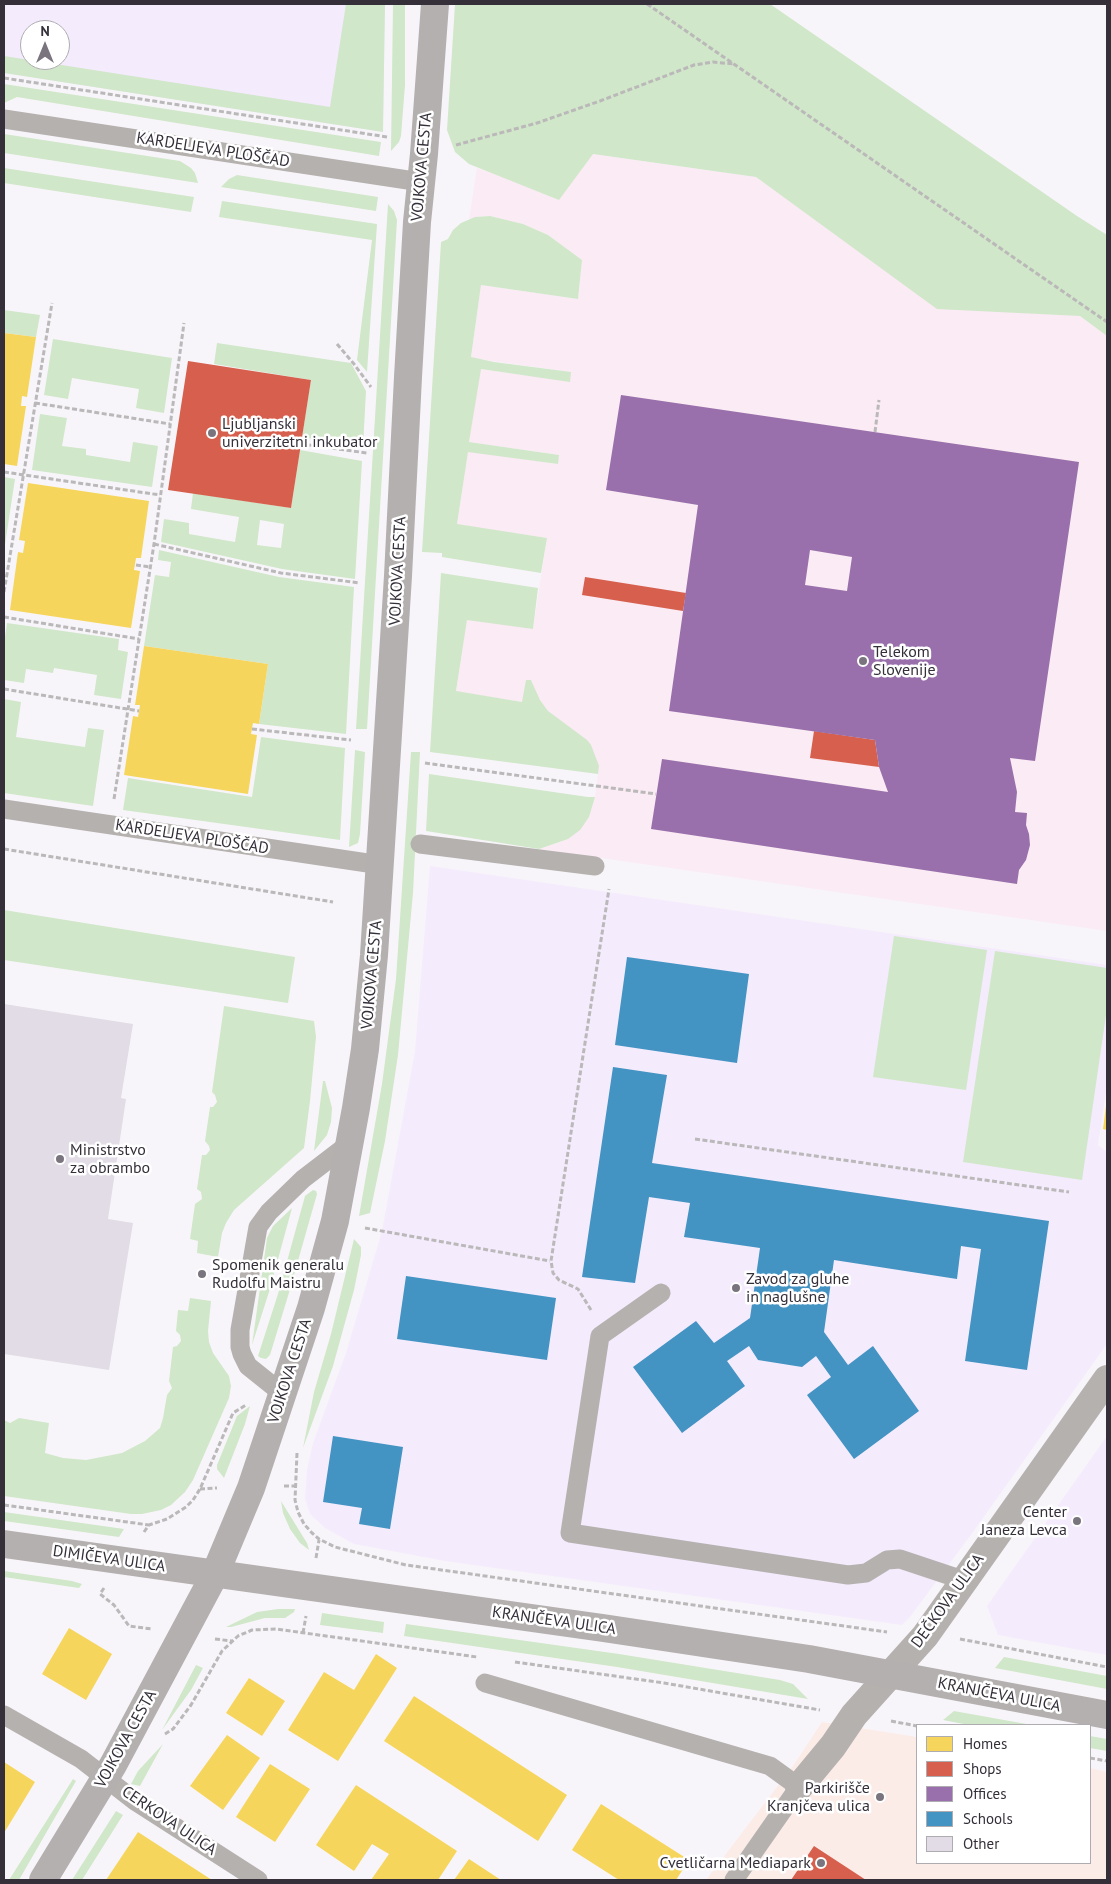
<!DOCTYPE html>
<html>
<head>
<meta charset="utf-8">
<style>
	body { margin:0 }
	#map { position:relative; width:1111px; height:1884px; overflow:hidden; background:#f8f5fa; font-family:"PT Sans",sans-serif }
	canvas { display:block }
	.frame { position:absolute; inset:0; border:5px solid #342f39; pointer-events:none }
	.legend { position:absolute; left:916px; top:1724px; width:175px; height:140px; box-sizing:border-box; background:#fff; border:1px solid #aeacb0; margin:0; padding:6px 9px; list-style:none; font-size:15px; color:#342f39 }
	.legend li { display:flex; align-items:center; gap:10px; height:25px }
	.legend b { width:25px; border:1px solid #aeacb0 }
	.north { position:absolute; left:20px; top:20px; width:50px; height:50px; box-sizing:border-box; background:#fff; border:1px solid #aeacb0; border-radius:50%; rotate:0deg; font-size:14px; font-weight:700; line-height:20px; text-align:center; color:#342f39 }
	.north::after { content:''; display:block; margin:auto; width:18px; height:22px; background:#79747d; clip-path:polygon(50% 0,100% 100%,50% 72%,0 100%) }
</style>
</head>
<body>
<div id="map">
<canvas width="1111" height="1884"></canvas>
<div class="frame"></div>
<ul class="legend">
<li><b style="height:14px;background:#f6d55c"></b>Homes</li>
<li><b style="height:14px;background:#d6604d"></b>Shops</li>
<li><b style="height:14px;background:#9970ab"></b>Offices</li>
<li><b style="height:14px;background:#4393c3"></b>Schools</li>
<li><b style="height:14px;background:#e1dce6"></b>Other</li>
</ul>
<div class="north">N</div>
</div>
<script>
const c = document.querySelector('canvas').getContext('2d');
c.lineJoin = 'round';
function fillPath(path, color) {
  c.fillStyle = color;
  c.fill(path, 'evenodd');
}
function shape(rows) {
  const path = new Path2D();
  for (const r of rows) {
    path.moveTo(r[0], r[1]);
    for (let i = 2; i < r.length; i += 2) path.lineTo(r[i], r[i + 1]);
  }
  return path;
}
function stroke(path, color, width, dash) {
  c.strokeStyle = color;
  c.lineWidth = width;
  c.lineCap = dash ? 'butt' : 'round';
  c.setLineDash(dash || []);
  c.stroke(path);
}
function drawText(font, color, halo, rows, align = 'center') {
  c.font = font + ' "PT Sans",sans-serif';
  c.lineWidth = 5;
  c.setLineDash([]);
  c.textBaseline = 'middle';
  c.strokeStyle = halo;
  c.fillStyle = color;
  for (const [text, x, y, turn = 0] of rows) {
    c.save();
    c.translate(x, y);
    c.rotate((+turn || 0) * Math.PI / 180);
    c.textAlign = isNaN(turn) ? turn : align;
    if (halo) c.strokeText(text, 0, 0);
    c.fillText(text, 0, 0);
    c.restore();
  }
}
fillPath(shape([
	[592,154,756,177,937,308,1080,316,1107,336,1107,931,539,849,568,839,589,817,595,797,599,766,559,721,548,711,540,700,531,680,526,680,523,702,456,692,467,619,533,629,547,538,457,525,468,451,557,464,559,455,469,442,480,369,570,381,570,372,471,358,481,285,578,299,582,260,548,235,523,224,490,216,476,217,469,220,477,168,503,177,559,200]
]), '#faebf4');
fillPath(shape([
	[822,1722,917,1737,917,1863,1090,1863,1090,1768,1107,1772,1107,1880,706,1880,793,1766]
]), '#fbece8');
fillPath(shape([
	[4,4,385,4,383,132,4,73],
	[30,30,60,30,60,60,30,60],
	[430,866,1107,965,1107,1085,1098,1145,1107,1152,1107,1344,973,1532,910,1617,902,1625,445,1561,354,1544,325,1528,310,1514,305,1498,307,1470,313,1443,346,1353,382,1231,415,1051],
	[1107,1436,1107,1655,998,1635,987,1606]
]), '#f4ebfc');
fillPath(shape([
	[346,4,385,4,383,132,4,73,4,56,330,107],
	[393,4,405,4,405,85,401,136,399,142,391,151],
	[455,4,770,4,1077,216,1107,235,1107,336,1080,316,937,309,756,177,593,154,559,200,469,164,455,152,447,130],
	[4,84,381,142,379,156,17,97,4,103],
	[4,134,180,161,191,168,195,173,198,183,4,153],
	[4,168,194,197,191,212,4,183],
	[237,175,378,197,376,211,221,187,229,179],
	[222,201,377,224,367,372,357,360,372,240,219,217],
	[388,204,394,211,397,220,367,729,356,729],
	[490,216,523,224,548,235,582,260,578,299,481,285,471,357,494,362,571,372,570,382,481,369,469,442,559,455,558,464,468,452,457,524,547,538,541,573,442,557,442,553,422,552,441,242,448,239,453,230,461,223,475,217],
	[4,310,40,315,36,337,4,333],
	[53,339,172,358,164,413,136,408,139,389,72,378,68,399,44,395],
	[217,343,351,363,366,391,363,447,302,437,311,380,214,364],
	[40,414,67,418,62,446,86,449,86,455,130,462,133,442,158,446,152,487,32,470],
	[300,450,362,461,355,579,282,569,161,542,164,519,189,523,189,534,235,542,239,517,191,509,193,493,291,508],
	[260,520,284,524,281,548,257,545],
	[4,477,15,479,4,551],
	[159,550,279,577,354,587,346,734,259,724,268,664,144,646,155,575,169,577,171,562,158,560],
	[441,573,538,588,533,629,467,620,456,691,522,702,526,680,531,680,540,700,548,711,587,740,591,745,599,766,598,774,430,752],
	[7,623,119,639,118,650,128,652,121,699,94,695,97,675,54,668,53,673,26,669,24,683,4,680,4,644],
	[4,699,21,702,16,737,85,747,88,728,104,730,93,806,4,793],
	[261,737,345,748,340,840,123,810,128,778,252,797],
	[355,750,365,752,360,834,358,843,349,847],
	[411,752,420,752,413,893,398,1055,385,1141,370,1213,359,1216,382,1084,396,979],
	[429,774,588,797,595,797,589,817,580,830,568,839,539,849,426,831],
	[4,910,295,957,288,1003,4,960],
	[894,936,987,950,966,1090,873,1077],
	[995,951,1107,968,1107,1008,1082,1180,963,1162],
	[224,1006,314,1021,316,1037,310,1101,304,1148,234,1210,226,1223,222,1233,218,1257,197,1253,198,1241,190,1239,195,1204,202,1199,201,1192,197,1189,202,1155,206,1155,210,1150,209,1146,205,1141,210,1107,213,1107,217,1102,215,1095,212,1092],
	[323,1081,325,1081,332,1108,331,1122,327,1135,314,1151],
	[313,1190,316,1191,317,1194,288,1296,270,1355,266,1359,261,1358,258,1356,278,1294,305,1196],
	[292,1208,269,1292,252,1345,267,1238,273,1226],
	[354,1239,361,1247,361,1255,354,1290,333,1366,303,1448,314,1392,331,1334],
	[190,1298,211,1301,208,1331,209,1342,213,1353,229,1376,231,1386,229,1398,193,1480,185,1492,171,1505,161,1510,142,1514,131,1514,4,1496,4,1420,10,1423,19,1418,49,1423,45,1453,63,1458,86,1460,122,1453,145,1441,160,1428,163,1418,167,1395,172,1388,169,1381,173,1347,177,1346,181,1341,180,1335,176,1331,178,1310,188,1311],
	[250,1406,245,1424,224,1478,217,1469,217,1465,237,1416],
	[281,1501,307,1543,309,1550,300,1543,290,1529,283,1513],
	[4,1512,124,1529,119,1537,4,1521],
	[4,1571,72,1581,82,1584,79,1588,4,1577],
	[278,1609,295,1609,294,1612,285,1618,265,1618,231,1627,226,1627,257,1612],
	[322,1613,384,1622,383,1633,320,1625],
	[406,1624,619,1654,780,1680,793,1684,808,1699,617,1667,404,1636],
	[1004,1657,1107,1676,1107,1689,995,1668],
	[196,1665,203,1668,191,1690,162,1730],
	[954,1711,1032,1725,969,1725,943,1720],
	[1090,1736,1107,1739,1107,1751,1090,1748],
	[163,1744,140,1786,131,1784,138,1771],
	[73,1779,76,1781,19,1880,9,1880],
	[116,1811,123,1815,82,1880,72,1880]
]), '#d0e7c9');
fillPath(shape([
	[4,333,36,337,27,397,22,396,21,406,26,406,17,466,4,464],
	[28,483,149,501,141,558,136,558,134,570,140,571,131,628,10,610,18,552,23,553,25,541,19,540],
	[144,646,268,664,259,724,253,723,251,734,257,735,248,794,124,775,133,716,138,717,140,705,135,705],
	[1106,1106,1107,1106,1107,1130,1103,1129],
	[69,1628,112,1654,86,1700,42,1674],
	[376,1654,397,1668,338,1761,288,1730,324,1672,354,1690],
	[249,1678,285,1701,262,1736,226,1713],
	[414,1696,567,1795,538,1841,384,1741],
	[227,1735,260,1758,223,1810,190,1786],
	[4,1762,35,1782,4,1833],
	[270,1764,310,1789,275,1842,236,1817],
	[356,1785,457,1851,438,1880,371,1880,389,1854,372,1844,354,1871,316,1845],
	[601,1804,689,1860,676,1880,619,1880,572,1850],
	[138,1832,212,1880,106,1880],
	[469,1859,501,1880,454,1880]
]), '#f6d55c');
fillPath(shape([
	[188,361,311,380,291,508,168,490],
	[585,577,686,593,683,611,582,595],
	[814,731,875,740,879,767,810,758],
	[814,1846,866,1880,791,1880]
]), '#d6604d');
fillPath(shape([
	[621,395,1079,462,1035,761,1010,758,1017,792,1015,812,1027,813,1026,825,1029,834,1030,845,1026,860,1019,870,1017,884,651,829,662,759,888,792,879,767,875,740,669,711,698,505,606,490],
	[810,550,852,557,847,591,805,585]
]), '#9970ab');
fillPath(shape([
	[627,957,749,974,737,1063,615,1045],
	[613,1067,667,1075,652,1163,1049,1221,1027,1370,965,1361,981,1249,961,1246,957,1279,834,1260,824,1332,848,1365,873,1346,919,1411,854,1459,807,1395,831,1377,816,1356,802,1367,758,1360,749,1346,727,1361,745,1386,682,1433,633,1367,696,1321,714,1343,750,1318,760,1248,684,1237,690,1203,649,1197,635,1283,582,1277],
	[406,1276,556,1298,547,1360,397,1339],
	[333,1436,403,1447,390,1529,359,1524,362,1508,323,1502]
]), '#4393c3');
fillPath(shape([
	[4,1004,133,1024,121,1098,126,1099,108,1219,133,1223,109,1370,4,1354]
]), '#e1dce6');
stroke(shape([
	[647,4,1107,322],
	[4,78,387,137],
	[456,145,537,123,600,101,694,65,713,62,734,64],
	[337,344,354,364,371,387],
	[35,403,170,424],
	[875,432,879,400],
	[302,444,367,453],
	[4,472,160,495],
	[154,544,281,573,360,583],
	[136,565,150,567],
	[4,592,52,303],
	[4,617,139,639],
	[4,689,139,711],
	[252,729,351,740],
	[425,763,656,794],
	[114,799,154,544,184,323],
	[4,849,333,902],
	[695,1139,1069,1192],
	[365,1228,550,1261],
	[591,1310,578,1289,559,1280,553,1273,551,1261,609,889],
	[297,1453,295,1500,298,1512,304,1524,312,1533,319,1539,335,1547,406,1565,887,1632],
	[284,1486,295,1486],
	[200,1489,217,1488],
	[4,1505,149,1525],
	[144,1532,149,1525,167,1519,186,1507,193,1500,200,1489,233,1413,246,1405],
	[316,1558,319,1540],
	[104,1588,100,1594,114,1605,129,1626,152,1629],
	[303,1633,306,1616],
	[215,1639,232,1641],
	[960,1639,1107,1667],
	[515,1662,664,1683,820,1710],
	[891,1721,917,1726],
	[165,1734,173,1729,191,1705,222,1651,238,1636,252,1630,276,1629,477,1657],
	[1090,1758,1107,1761]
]), '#bbb8b9', 3, [5, 2.5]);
stroke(shape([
	[4,119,421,182],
	[4,809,381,865],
	[420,844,595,866],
	[661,1293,600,1336,570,1533,848,1575,866,1573,887,1560,900,1559,963,1580],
	[283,1394,248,1366,242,1354,240,1347,240,1330,258,1227,269,1212,303,1179,350,1143],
	[485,1683,770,1766,799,1787,734,1880],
	[4,1715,81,1759,135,1801,258,1880]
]), '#b5b1af', 19);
stroke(shape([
	[799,1787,833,1746,854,1715,925,1636,1107,1379]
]), '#b5b1af', 28);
stroke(shape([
	[4,1544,603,1628,809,1659,1107,1715],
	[43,1880,113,1765,215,1574,251,1488,311,1308,335,1221,356,1108,365,1049,374,955,398,576,408,377,417,222,424,154,435,4]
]), '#b4b0af', 28);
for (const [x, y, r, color] of [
	[212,433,5,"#79747d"],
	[863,661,5,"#79747d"],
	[60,1159,5,"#79747d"],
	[202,1274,5,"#79747d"],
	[736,1288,5,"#79747d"],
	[1077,1521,5,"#79747d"],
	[880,1797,5,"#79747d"],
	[821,1863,5,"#79747d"]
]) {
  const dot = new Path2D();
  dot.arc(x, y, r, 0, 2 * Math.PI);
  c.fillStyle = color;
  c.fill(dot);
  stroke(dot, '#fff', 2);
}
drawText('16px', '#342f39', '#fff', [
	["KARDELJEVA PLOŠČAD",213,150,9],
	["VOJKOVA CESTA",422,167,-85],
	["VOJKOVA CESTA",398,571,-87],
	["KARDELJEVA PLOŠČAD",192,837,9],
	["VOJKOVA CESTA",372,975,-85],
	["VOJKOVA CESTA",290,1371,-72],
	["DIMIČEVA ULICA",109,1559,8],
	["DEČKOVA ULICA",948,1601,-54],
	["KRANJČEVA ULICA",554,1621,8],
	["KRANJČEVA ULICA",999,1695,11],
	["VOJKOVA CESTA",126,1739,-61],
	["CERKOVA ULICA",169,1821,34]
]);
drawText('16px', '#342f39', '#fff', [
	["Ljubljanski",222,424],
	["univerzitetni inkubator",222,442],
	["Telekom",873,652],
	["Slovenije",873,670],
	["Ministrstvo",70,1150],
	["za obrambo",70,1168],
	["Spomenik generalu",212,1265],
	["Rudolfu Maistru",212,1283],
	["Zavod za gluhe",746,1279],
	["in naglušne",746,1297],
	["Center",1067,1512,"right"],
	["Janeza Levca",1067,1530,"right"],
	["Parkirišče",870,1788,"right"],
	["Kranjčeva ulica",870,1806,"right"],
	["Cvetličarna Mediapark",811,1863,"right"]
], 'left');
</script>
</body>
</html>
